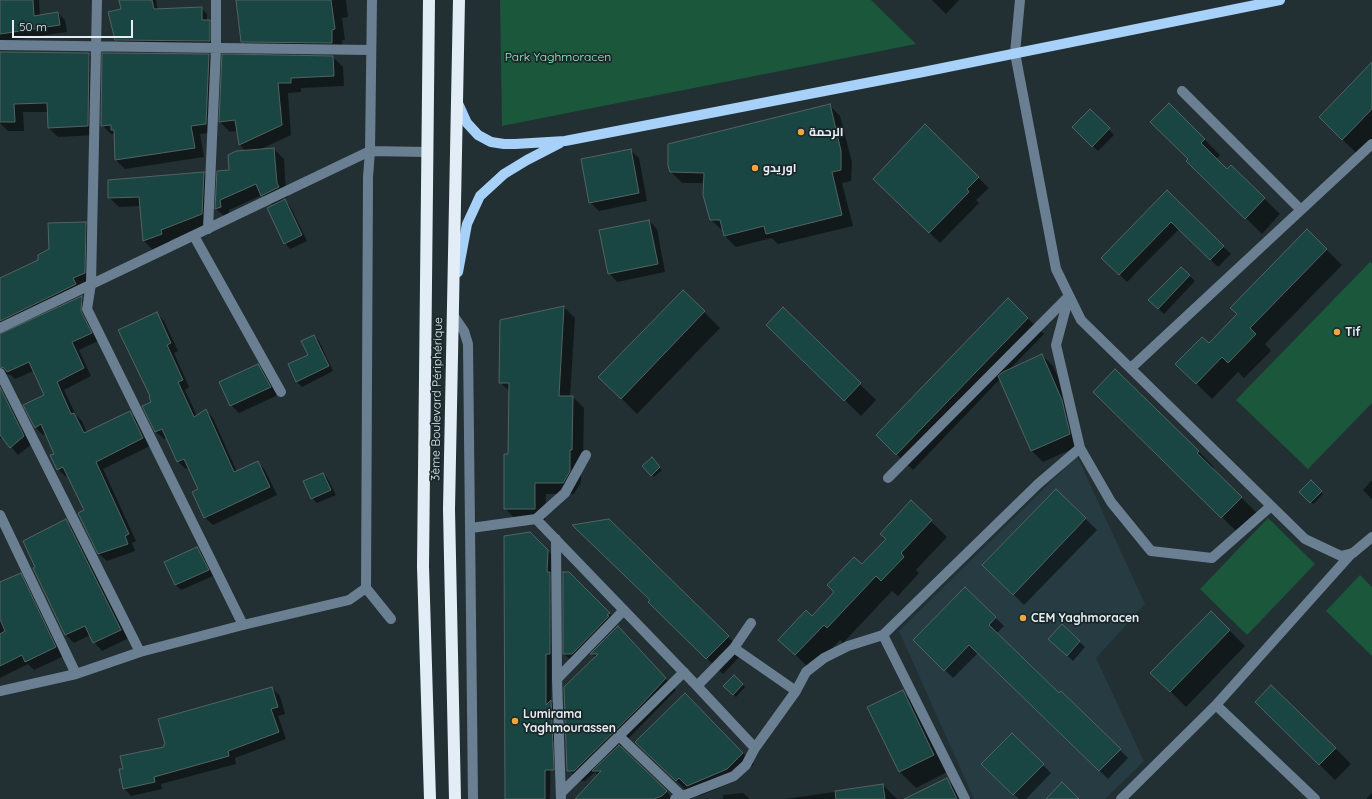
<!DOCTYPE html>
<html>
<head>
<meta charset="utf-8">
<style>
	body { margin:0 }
	#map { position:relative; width:1372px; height:799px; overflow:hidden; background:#223034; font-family:Quicksand,sans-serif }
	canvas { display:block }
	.scale { position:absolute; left:12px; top:20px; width:121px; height:18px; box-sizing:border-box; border:2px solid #e6eef1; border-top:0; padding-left:5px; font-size:12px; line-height:14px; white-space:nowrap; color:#e6eef1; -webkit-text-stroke:3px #19262a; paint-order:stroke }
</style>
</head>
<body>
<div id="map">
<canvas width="1372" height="799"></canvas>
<div class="scale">50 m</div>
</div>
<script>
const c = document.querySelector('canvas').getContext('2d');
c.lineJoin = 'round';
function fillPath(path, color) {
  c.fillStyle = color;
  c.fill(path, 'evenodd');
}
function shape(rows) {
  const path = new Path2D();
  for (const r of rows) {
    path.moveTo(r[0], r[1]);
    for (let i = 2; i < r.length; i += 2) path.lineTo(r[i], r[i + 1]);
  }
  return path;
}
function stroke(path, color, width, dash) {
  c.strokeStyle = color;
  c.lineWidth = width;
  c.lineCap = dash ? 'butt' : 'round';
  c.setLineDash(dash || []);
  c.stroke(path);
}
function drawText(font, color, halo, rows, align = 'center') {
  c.font = font + ' Quicksand,Cairo,sans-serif';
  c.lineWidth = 3.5;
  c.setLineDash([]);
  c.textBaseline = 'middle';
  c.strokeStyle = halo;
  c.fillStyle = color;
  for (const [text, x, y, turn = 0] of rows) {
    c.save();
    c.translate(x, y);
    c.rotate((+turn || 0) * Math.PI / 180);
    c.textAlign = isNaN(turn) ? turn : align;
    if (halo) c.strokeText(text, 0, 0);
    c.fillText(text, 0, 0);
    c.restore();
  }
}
fillPath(shape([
	[1077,456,1145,604,1096,658,1144,761,1105,799,974,799,899,631]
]), '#263b42');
fillPath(shape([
	[500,0,871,0,916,44,502,126],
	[1370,262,1372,264,1372,403,1308,469,1236,400],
	[1268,518,1315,564,1247,635,1200,589],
	[1360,575,1372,587,1372,656,1326,611]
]), '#1b573a');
fillPath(shape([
	[0,0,39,0,40,16,58,13,65,20,67,32,0,42],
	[120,0,156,0,158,10,201,8,207,14,207,21,209,21,215,26,215,46,122,45,116,40,122,9],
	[237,0,346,0,348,17,342,18,345,40,342,40,343,54,253,52,242,41],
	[932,0,959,0,946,14],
	[0,53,89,54,98,63,97,135,58,137,49,128,48,112,23,112,24,131,8,131,0,123],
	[209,55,218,64,215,132,200,134,204,157,125,169,116,160,115,134,111,134,102,125],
	[223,56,333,57,343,67,344,86,301,88,301,92,288,93,291,135,259,150,274,149,284,159,286,193,288,197,284,199,290,206,307,241,290,249,285,243,273,206,262,195,229,210,230,217,226,218,216,209,218,172,230,171,247,152,240,145,238,131,230,132,220,122],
	[1372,64,1372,141,1358,155,1320,117],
	[1169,104,1220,155,1216,159,1227,170,1231,166,1280,214,1262,234,1188,161,1189,160],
	[829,105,840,116,852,162,851,181,842,183,853,226,778,244,772,238,736,247,725,236,723,230,722,230,710,219,705,183,682,183,671,172],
	[1090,110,1114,135,1098,151,1074,127],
	[925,126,989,188,976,200,979,203,940,243,874,179],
	[630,150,639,158,647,201,599,211,590,202],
	[204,173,213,183,211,224,171,240,171,243,153,250,144,241,141,206,119,207,109,197],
	[1167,192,1231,254,1218,267,1179,229,1127,282,1103,258],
	[649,221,657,229,665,272,617,282,609,273],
	[85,223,93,230,92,280,0,323,0,280,39,261,50,250],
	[1326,249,1342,265,1265,344,1271,351,1244,378,1238,372,1212,399,1177,364,1209,345],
	[1181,268,1195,281,1164,314,1150,300],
	[683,291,720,328,637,414,600,377],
	[81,297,89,305,98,341,79,350,91,376,64,390,76,415,82,421,87,433,130,413,138,420,150,446,103,469,136,541,132,543,135,551,107,561,99,554,85,511,68,475,66,477,58,469,55,454,46,433,43,435,36,428,24,405,45,396,34,371,15,379,11,375,5,374,32,444,18,455,3,437,0,439,0,338],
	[1008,299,1044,334,1009,370,1042,355,1053,366,1073,412,1081,445,1043,462,1032,451,1000,379,913,470,877,435],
	[564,307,575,318,570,397,573,397,584,408,583,461,581,461,581,482,574,494,546,494,545,520,516,520,505,508,509,455,510,392,500,382,501,320],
	[783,309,876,400,861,416,784,341],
	[156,313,164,321,178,351,174,353,189,387,185,390,197,416,206,410,213,418,237,472,257,462,265,470,277,495,213,525,205,518,193,493,200,490,189,468,186,469,178,462,167,438,164,439,156,432,143,406,152,402,151,396],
	[314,336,319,341,333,371,302,387,297,382,289,365,309,355],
	[258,365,265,373,278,395,239,413,231,405],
	[1094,392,1198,451,1214,467,1212,469,1257,513,1238,533],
	[651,459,662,470,654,477,643,466],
	[323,474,328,479,336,495,317,503,312,498],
	[1372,480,1372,499,1363,490],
	[1311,482,1323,494,1313,504,1300,492],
	[1056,490,1097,530,1024,605,984,565],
	[911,502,947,537,916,570,919,573,898,596,892,591,843,643,840,640,811,670,780,640,812,617,887,539],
	[66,520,74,528,129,638,102,651,94,642,90,635,74,643,65,634,37,567],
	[530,533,553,556,555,659,552,659,551,701,556,706,557,742,551,742,550,799,506,799],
	[197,548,202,553,213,576,181,590,176,585,166,562],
	[569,573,617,621,615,624,616,625,581,662,573,662,564,654],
	[20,574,29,583,64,656,34,670,28,664,0,678,0,583],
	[965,588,1004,626,996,634,1059,695,1061,692,1128,758,1108,779,978,653,953,678,914,640],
	[1211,612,1245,646,1186,707,1152,673],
	[665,618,728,637,744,652,723,674],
	[1062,626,1085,647,1073,661,1055,644],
	[628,638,676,690,620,747,674,799,577,799,598,776,595,772,585,781,580,781,569,770,596,658,592,654],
	[734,676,745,687,736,697,725,686],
	[272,688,280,696,285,714,278,716,286,739,235,758,236,764,161,784,162,789,131,796,124,788,124,769,166,747,167,745],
	[902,691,918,707,949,771,916,788,900,772,869,708],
	[685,694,754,764,738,780,699,796,691,788,687,791,647,753],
	[1256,702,1335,748,1351,764,1335,780],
	[1012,734,1051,773,1026,799,1019,799,983,764],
	[946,779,962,795,964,799,913,799],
	[883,785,897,799,785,799],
	[743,793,750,799,723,799,723,795],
	[1372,793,1372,799,1366,799]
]), '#0007');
const building = shape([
	[0,0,33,0,34,16,58,12,60,25,0,34,0,0],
	[119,0,152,0,154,9,202,7,202,20,210,20,210,41,115,40,108,12,121,9,119,0],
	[236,0,331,0,335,29,332,30,332,43,241,42,236,0],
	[0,52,89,53,88,126,48,128,47,103,45,103,14,104,15,122,0,122,0,52],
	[102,53,209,54,206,124,191,126,195,148,115,160,114,130,111,130,111,125,101,126,102,53],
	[222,54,333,56,334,76,291,78,291,83,278,83,282,125,239,145,235,120,219,122,222,54],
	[1372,62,1372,109,1342,140,1319,117,1372,62],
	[1169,103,1205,139,1201,143,1227,169,1231,165,1265,198,1245,219,1186,161,1188,159,1150,122,1169,103],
	[830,104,841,151,841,170,832,172,842,215,766,234,764,226,724,236,720,220,710,220,703,195,704,173,670,172,668,166,668,144,830,104],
	[1090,109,1110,128,1092,147,1072,127,1090,109],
	[925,124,979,177,967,189,969,192,929,233,873,179,925,124],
	[274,148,277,183,279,187,261,196,256,184,220,200,221,207,215,209,217,171,229,170,228,155,236,151,274,148],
	[631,149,639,193,589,203,581,159,631,149],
	[204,172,202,214,161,230,162,234,143,241,139,197,108,198,108,180,204,172],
	[1167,190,1224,246,1210,260,1171,222,1119,275,1101,258,1167,190],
	[285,199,302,235,284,244,267,208,285,199],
	[649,220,658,264,608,274,599,230,649,220],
	[86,222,85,273,73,278,76,284,0,321,0,278,38,260,38,255,49,249,48,223,86,222],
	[1307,229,1327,249,1250,328,1256,334,1228,363,1222,357,1196,384,1175,364,1202,337,1209,343,1237,314,1230,308,1307,229],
	[1181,267,1190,275,1158,309,1148,300,1181,267],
	[683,290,705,311,621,399,598,377,683,290],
	[82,296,81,311,92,333,72,342,84,368,57,382,71,414,74,413,84,433,130,411,143,438,96,462,129,534,125,536,128,544,98,554,78,513,84,510,63,467,57,470,50,455,54,454,41,424,35,428,23,405,44,395,29,362,7,372,4,368,0,367,0,334,82,296],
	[1008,298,1028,318,896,455,876,435,1008,298],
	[564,306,559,396,573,396,572,450,570,450,570,471,563,483,535,483,535,509,504,509,504,454,508,454,509,383,499,383,500,320,564,306],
	[783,307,861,383,844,401,766,325,783,307],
	[157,312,171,343,167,345,183,380,178,382,194,417,206,409,234,472,258,461,270,487,204,518,192,492,198,489,184,459,177,462,162,429,155,432,142,406,151,402,149,397,150,396,118,330,157,312],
	[314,335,329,366,296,382,288,364,308,355,301,341,314,335],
	[1042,354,1062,400,1070,434,1031,451,998,376,1003,372,1042,354],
	[258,364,271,387,230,406,219,382,258,364],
	[1115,369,1199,451,1197,453,1242,497,1221,518,1093,392,1115,369],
	[0,387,24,436,10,448,0,435,0,387],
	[652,457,660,467,651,476,642,466,652,457],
	[323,473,331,490,311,499,303,481,323,473],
	[1311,480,1322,491,1310,503,1299,492,1311,480],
	[1056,489,1086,518,1013,595,982,565,1056,489],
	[911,500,932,520,901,553,904,557,881,581,876,576,827,628,824,625,795,655,778,640,806,610,812,616,834,592,827,585,854,557,862,564,886,539,880,534,911,500],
	[66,519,121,630,93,643,85,626,65,635,33,568,35,567,23,541,66,519],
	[609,519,729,636,706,659,648,602,650,600,572,525,609,519],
	[530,532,548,550,547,572,550,572,550,654,546,654,546,705,551,700,554,770,545,770,545,799,505,799,504,536,530,532],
	[197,547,209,570,175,585,164,562,197,547],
	[563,572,569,572,610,613,607,615,609,616,572,654,563,654,563,572],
	[21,573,56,647,25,662,22,655,0,666,0,634,5,631,0,619,0,582,21,573],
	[965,587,996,617,989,625,1059,693,1061,691,1121,749,1099,771,969,645,944,671,913,640,965,587],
	[1211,611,1230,630,1170,692,1150,673,1211,611],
	[1062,624,1080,641,1067,656,1048,639,1062,624],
	[618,626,666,678,641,705,574,771,567,771,564,687,598,654,590,654,618,626],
	[734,675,743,684,733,695,723,686,734,675],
	[1271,685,1336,748,1319,765,1255,702,1271,685],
	[272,687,278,707,271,709,279,732,228,751,229,756,154,777,155,782,123,789,119,769,123,769,120,756,164,747,164,744,165,744,158,719,272,687],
	[903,690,934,755,899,772,867,707,903,690],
	[685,693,743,753,727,769,687,786,679,778,676,781,635,742,685,693],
	[1012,733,1044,764,1013,795,981,764,1012,733],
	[619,745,667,791,662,796,654,799,575,799,601,771,592,771,619,745],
	[947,778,957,799,904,799,947,778],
	[1062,782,1079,799,1046,799,1062,782],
	[883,784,885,799,836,799,835,791,883,784]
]);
fillPath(building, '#194642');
stroke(building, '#536361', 1);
stroke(shape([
	[97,0,91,284,87,309,243,625],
	[1020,0,1015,53,1056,269,1081,320,1305,539,1341,556,1353,553,1372,537],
	[0,45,371,50],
	[1182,91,1301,210],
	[208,229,216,48,216,0],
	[194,236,281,392],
	[453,315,464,331,468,344,473,799],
	[0,328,370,151,427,152],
	[1131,368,1372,144],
	[0,373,140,652],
	[888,478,1069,296,1056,345,1080,448,1111,502,1151,551,1212,558,1271,506],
	[0,515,76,674],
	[536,519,697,686,734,648,751,623],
	[471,528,536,519,565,493,586,455],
	[556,539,557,679],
	[366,588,391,619],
	[734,648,796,691],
	[0,691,76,674,140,652,243,625,349,600,366,588,368,177,370,151,372,0],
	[1216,705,1315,799],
	[619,736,682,796],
	[755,748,796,691,806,672,824,658,848,646,883,635],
	[561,793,684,672],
	[561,799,557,679,624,610],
	[675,799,734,776,746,765,755,748,697,686],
	[965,799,883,635,1038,484,1080,448],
	[1121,799,1216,705,1352,553]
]), '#6b7f92', 10);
stroke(shape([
	[457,101,467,123,478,135,491,142,504,144,515,144,565,141,923,72,1280,0],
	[458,272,467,224,480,196,504,174,527,160,560,143]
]), '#a7d1f8', 10);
stroke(shape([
	[429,0,423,566,430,799],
	[455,799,449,509,459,0]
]), '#e3edf6', 12);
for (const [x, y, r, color] of [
	[801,132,4,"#f0a63e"],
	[755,168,4,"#f0a63e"],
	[1337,332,4,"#f0a63e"],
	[1023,618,4,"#f0a63e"],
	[515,721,4,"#f0a63e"]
]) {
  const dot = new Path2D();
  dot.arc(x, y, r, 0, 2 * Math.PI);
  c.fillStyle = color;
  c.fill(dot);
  stroke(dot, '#19262a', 1.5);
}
drawText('12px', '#98f2c1', '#19262a', [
	["Park Yaghmoracen",558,57]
]);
drawText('bold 12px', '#e6eef1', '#19262a', [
	["الرحمة",809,132],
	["اوريدو",763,168],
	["Tif",1345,332],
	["CEM Yaghmoracen",1031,618],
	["Lumirama",523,714],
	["Yaghmourassen",523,728]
], 'left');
drawText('12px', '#e6eef1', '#19262a', [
	["3ème Boulevard Périphérique",437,399,-89]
]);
</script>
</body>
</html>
